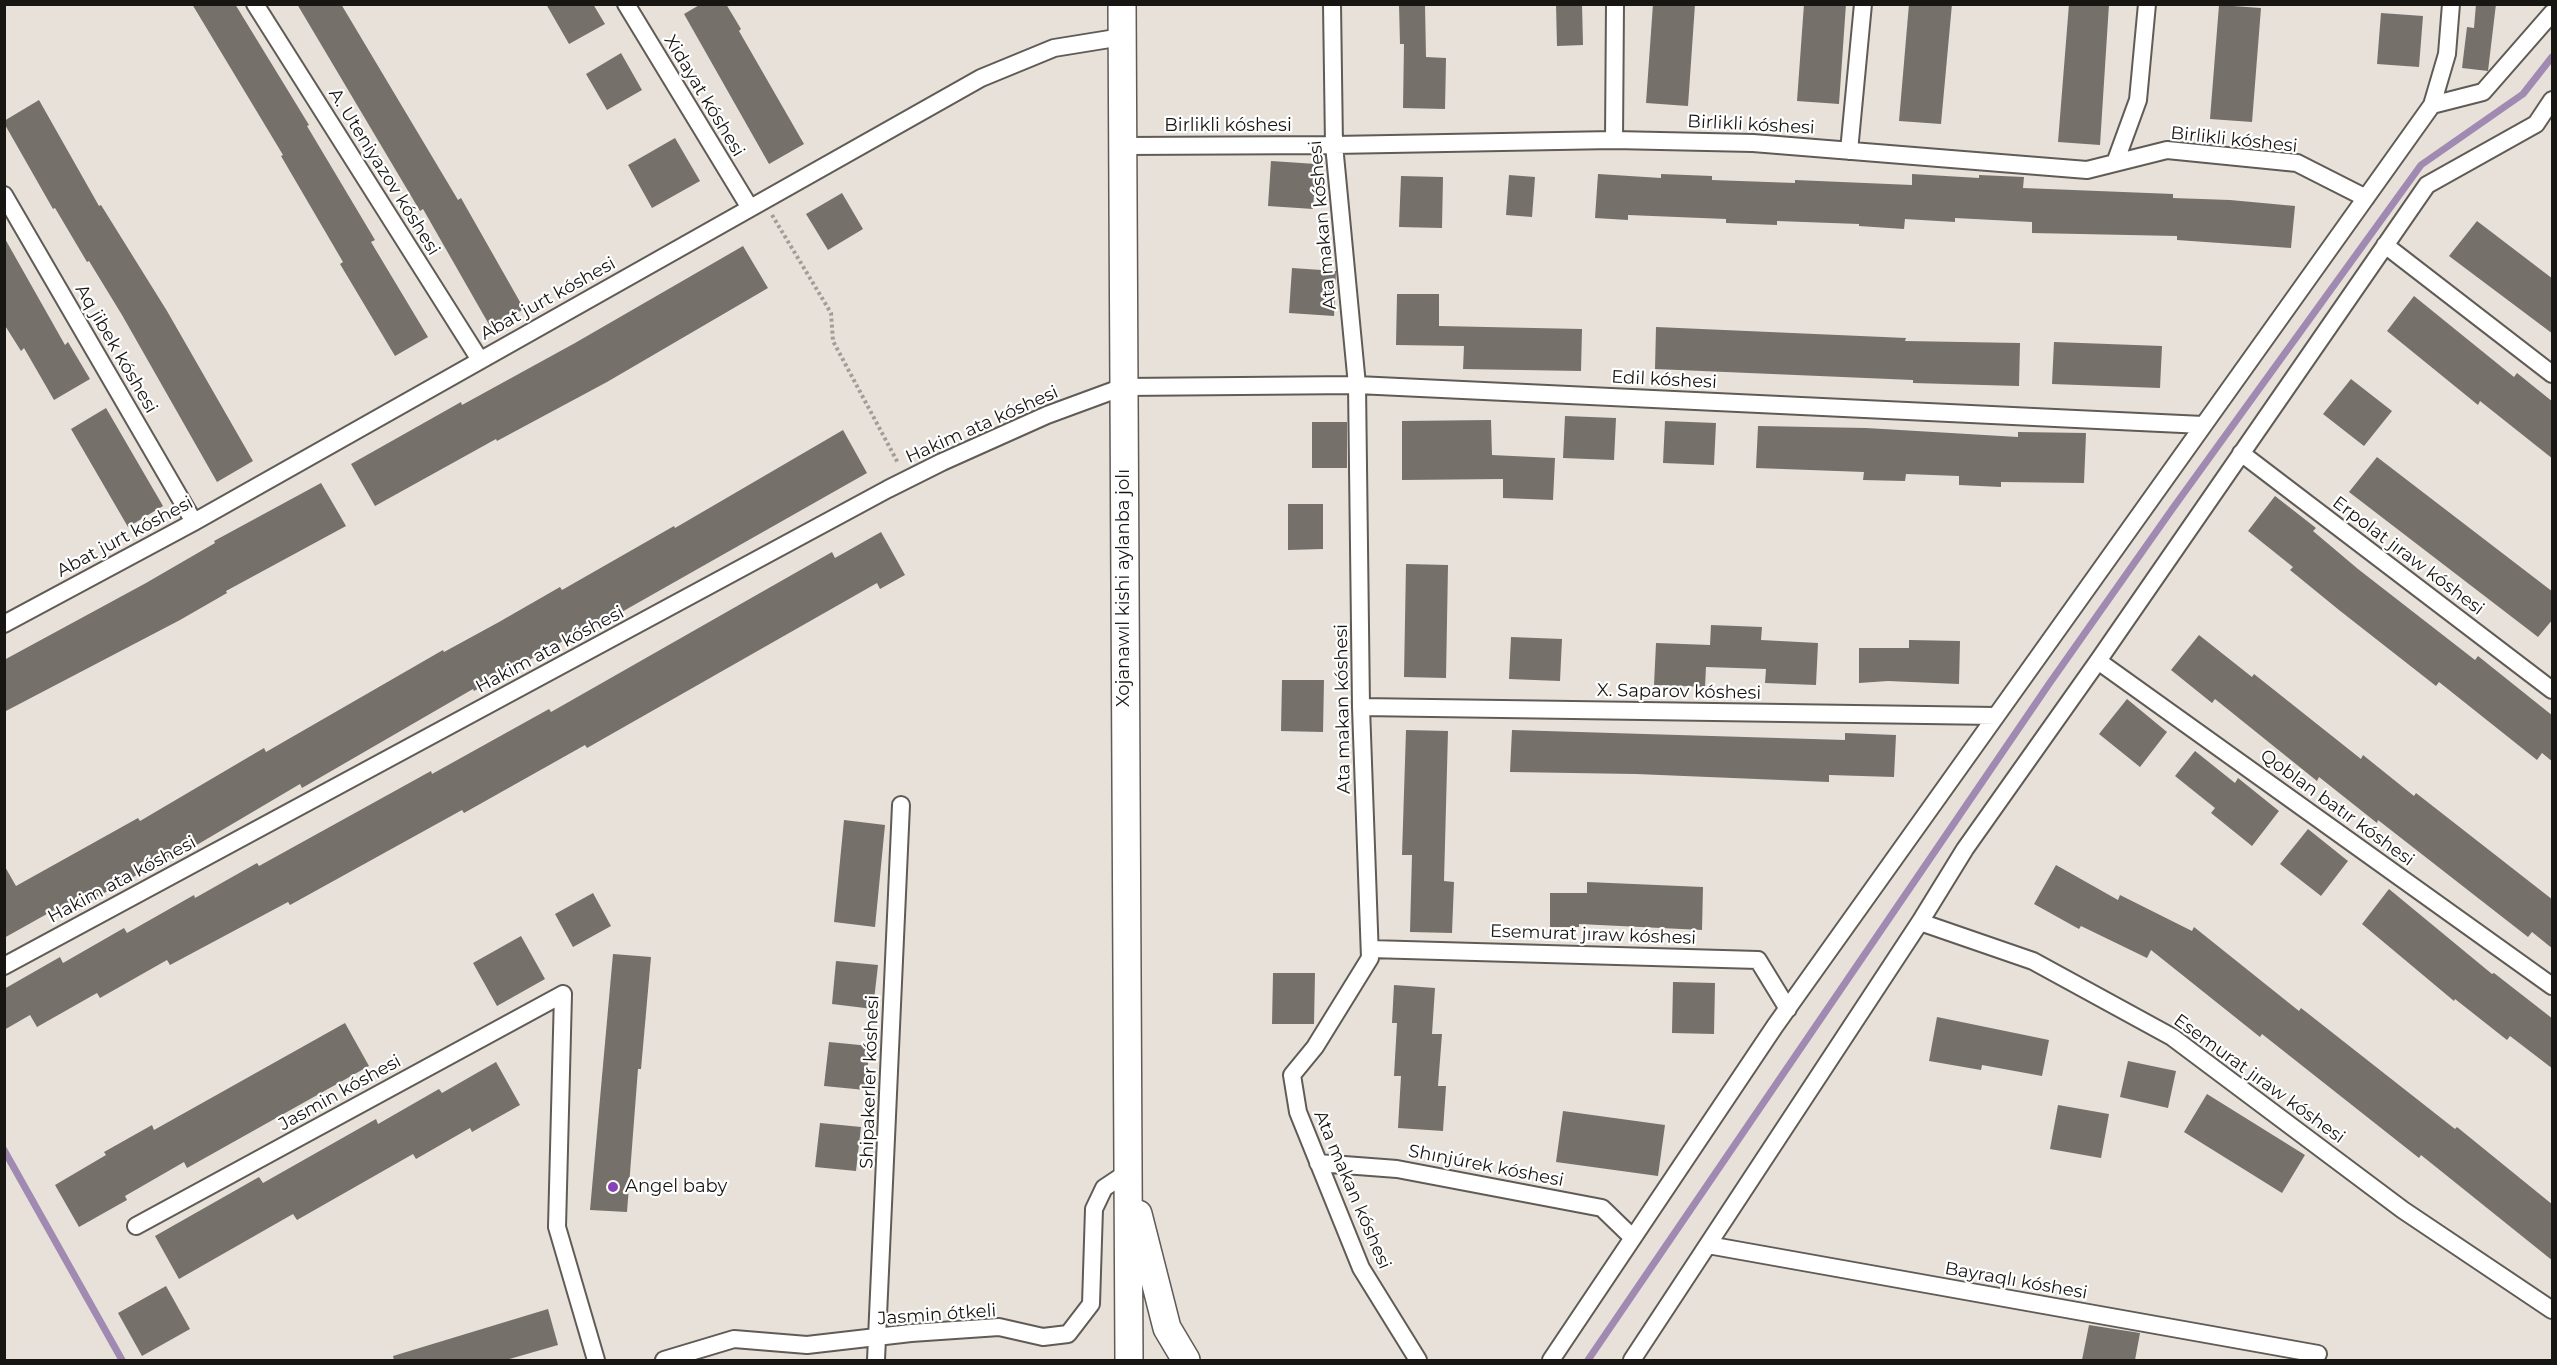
<!DOCTYPE html>
<html>
<head>
<meta charset="utf-8">
<style>
	body { margin:0 }
	#map { position:relative; width:2557px; height:1365px; overflow:hidden; background:#e7e1da; font-family:Montserrat,sans-serif }
	canvas { display:block }
	.frame { position:absolute; inset:0; border:6px solid #181613; pointer-events:none }
</style>
</head>
<body>
<div id="map">
<canvas width="2557" height="1365"></canvas>
<div class="frame"></div>
</div>
<script>
const c = document.querySelector('canvas').getContext('2d');
c.lineJoin = 'round';
function shape(rows) {
  const path = new Path2D();
  for (const r of rows) {
    path.moveTo(r[0], r[1]);
    for (let i = 2; i < r.length; i += 2) path.lineTo(r[i], r[i + 1]);
  }
  return path;
}
function stroke(path, color, width, dash) {
  c.strokeStyle = color;
  c.lineWidth = width;
  c.lineCap = dash ? 'butt' : 'round';
  c.setLineDash(dash || []);
  c.stroke(path);
}
function fillPath(path, color) {
  c.fillStyle = color;
  c.fill(path, 'evenodd');
}
function drawText(font, color, halo, rows, align = 'center') {
  c.font = font + ' Montserrat,sans-serif';
  c.lineWidth = 4.5;
  c.setLineDash([]);
  c.textBaseline = 'middle';
  c.strokeStyle = halo;
  c.fillStyle = color;
  for (const [text, x, y, turn = 0] of rows) {
    c.save();
    c.translate(x, y);
    c.rotate((+turn || 0) * Math.PI / 180);
    c.textAlign = isNaN(turn) ? turn : align;
    if (halo) c.strokeText(text, 0, 0);
    c.fillText(text, 0, 0);
    c.restore();
  }
}
stroke(shape([
	[4,1150,122,1360],
	[1588,1360,2049,684,2173,508,2421,165,2523,94,2552,57]
]), '#a08ab2', 7);
fillPath(shape([
	[192,4,235,4,309,125,307,126,375,240,371,242,428,337,395,356,340,264,343,262,281,156,283,155],
	[297,4,341,4,458,200,461,198,524,309,491,328,423,209,420,211],
	[546,4,593,4,605,24,569,44],
	[701,4,726,4,741,29,739,31,804,144,769,164,684,14],
	[1399,4,1425,4,1426,57,1446,58,1445,109,1403,108,1404,44,1400,44],
	[1556,4,1582,4,1583,45,1557,46],
	[1653,4,1695,4,1688,106,1646,103],
	[1804,4,1846,4,1839,104,1797,101],
	[1909,4,1952,4,1941,124,1899,121],
	[2069,4,2109,4,2100,145,2058,142],
	[2476,4,2496,4,2488,71,2462,68,2467,27,2474,28],
	[2219,5,2261,8,2252,122,2210,119],
	[2381,13,2423,16,2419,67,2377,64],
	[621,53,642,90,607,110,586,74],
	[39,100,99,206,101,205,167,311,253,461,217,482,122,315,89,261,87,262,55,208,53,209,4,123,4,121],
	[675,138,700,181,652,208,628,165],
	[1271,161,1316,164,1313,209,1268,206],
	[1598,174,1661,178,1661,174,1712,176,1712,180,1795,183,1795,180,1912,185,1912,174,1979,178,1979,175,2024,177,2023,188,2173,194,2173,198,2230,200,2295,206,2291,248,2177,240,2177,236,2032,233,2032,222,1955,218,1955,222,1905,219,1904,229,1859,226,1859,224,1777,221,1777,225,1726,223,1726,219,1628,215,1628,220,1595,218],
	[1509,175,1535,177,1532,217,1506,215],
	[1401,176,1443,177,1442,228,1399,227],
	[842,193,863,229,828,250,806,214],
	[2477,221,2553,279,2553,334,2449,256],
	[4,237,65,345,68,342,90,379,54,400,24,348,21,351,4,324],
	[743,246,768,288,607,382,497,441,496,439,375,506,351,464,461,402,462,405,575,343],
	[1292,268,1336,271,1334,316,1289,313],
	[1397,294,1439,294,1439,326,1582,329,1581,371,1463,369,1464,346,1396,345],
	[2414,296,2514,377,2517,373,2553,402,2553,459,2480,401,2478,405,2387,331],
	[1656,327,1906,338,1905,341,2020,343,2019,386,1913,383,1913,380,1655,369],
	[2054,342,2162,346,2160,388,2052,384],
	[2351,379,2392,411,2364,446,2323,414],
	[106,408,163,506,128,527,71,429],
	[1565,416,1616,418,1614,460,1563,458],
	[1491,420,1492,455,1555,458,1553,500,1503,498,1503,479,1402,480,1402,421],
	[1665,421,1716,423,1714,465,1663,463],
	[1312,422,1347,422,1347,468,1312,468],
	[1758,426,1866,428,2018,437,2018,432,2086,433,2084,483,2001,482,2001,487,1959,485,1959,476,1906,474,1905,481,1863,480,1864,472,1756,468],
	[843,430,867,473,597,626,595,623,474,691,473,689,302,788,300,784,173,859,171,856,59,918,54,910,4,938,4,865,16,886,138,818,140,821,264,748,266,752,443,650,444,652,499,622,560,587,562,590,674,526,675,528],
	[2377,457,2553,592,2553,619,2538,637,2349,492],
	[321,483,346,526,226,591,227,593,180,620,4,712,4,660,146,583,215,543,214,541],
	[2275,496,2316,528,2313,531,2358,569,2475,660,2478,656,2553,716,2553,762,2542,753,2537,760,2439,682,2436,686,2339,610,2290,570,2293,567,2248,531],
	[1288,504,1323,504,1323,549,1288,550],
	[881,532,905,575,880,589,877,583,587,748,585,745,464,813,462,810,290,905,288,902,170,965,167,960,100,998,97,993,37,1027,30,1015,4,1030,4,989,60,957,63,963,124,928,127,933,194,895,195,898,257,863,259,866,431,771,432,774,549,709,551,712,832,552,835,558],
	[1406,564,1448,565,1446,678,1404,677],
	[1711,625,1762,627,1761,640,1818,643,1816,685,1765,683,1766,669,1706,667,1705,687,1654,685,1656,643,1710,645],
	[2199,635,2252,677,2254,674,2361,759,2363,755,2414,796,2416,793,2553,900,2553,949,2532,932,2528,937,2378,820,2377,823,2319,777,2317,781,2215,699,2212,703,2171,670],
	[1511,637,1562,639,1560,681,1509,679],
	[1909,640,1960,641,1959,684,1888,681,1859,683,1859,648,1909,648],
	[1282,680,1324,680,1323,732,1281,731],
	[2127,699,2167,732,2140,767,2099,734],
	[1406,730,1448,731,1444,881,1454,882,1452,933,1410,932,1412,855,1402,855],
	[1512,730,1845,740,1845,733,1896,735,1894,777,1829,775,1829,782,1636,774,1510,772],
	[2195,751,2235,783,2238,778,2279,811,2252,846,2211,813,2215,808,2175,776],
	[844,820,885,825,875,927,834,922],
	[2308,829,2348,861,2321,896,2280,864],
	[2056,865,2118,900,2120,895,2192,931,2194,927,2299,1011,2301,1008,2455,1129,2457,1127,2553,1205,2553,1261,2421,1155,2419,1158,2262,1034,2260,1037,2151,950,2147,958,2081,926,2079,929,2034,904],
	[1587,882,1703,887,1702,930,1579,924,1579,927,1550,927,1550,893,1587,893],
	[2389,889,2492,974,2494,973,2553,1019,2553,1069,2510,1036,2507,1040,2455,999,2454,1001,2362,924],
	[593,893,611,926,573,947,555,914],
	[521,936,545,979,497,1006,473,963],
	[613,954,651,957,641,1069,638,1069,627,1212,590,1210],
	[836,961,878,965,873,1009,832,1004],
	[1273,973,1315,973,1314,1024,1272,1024],
	[1673,982,1715,983,1714,1034,1672,1033],
	[1394,985,1435,988,1432,1034,1442,1034,1438,1086,1446,1086,1443,1131,1398,1128,1401,1076,1394,1076,1397,1023,1392,1023],
	[1937,1017,2049,1040,2042,1076,1982,1065,1981,1070,1929,1061],
	[345,1023,369,1066,187,1168,184,1162,125,1196,127,1200,79,1227,55,1185,106,1155,104,1152,152,1125,154,1130],
	[829,1042,870,1046,865,1090,824,1086],
	[2128,1061,2176,1071,2168,1108,2120,1097],
	[496,1062,520,1105,472,1132,470,1128,416,1159,413,1154,297,1220,293,1214,179,1279,155,1236,259,1177,263,1183,376,1119,378,1124,439,1089,442,1093],
	[2207,1094,2305,1155,2282,1193,2184,1132],
	[2058,1105,2109,1114,2101,1158,2050,1149],
	[1563,1111,1665,1125,1658,1176,1556,1162],
	[820,1123,861,1127,856,1171,815,1167],
	[166,1286,190,1329,142,1356,118,1313],
	[548,1309,558,1345,506,1360,394,1360,393,1356],
	[2089,1325,2140,1333,2135,1360,2082,1360]
]), '#75706a');
const street = shape([
	[255,4,480,360],
	[626,4,750,208],
	[1332,4,1334,145,1357,385,1361,707,1370,958,1315,1047,1292,1075,1298,1112,1361,1268,1418,1360],
	[2432,105,2447,54,2451,4],
	[1614,140,1615,4],
	[1123,146,1334,145,1614,140,1753,143,2087,170,2167,150,2297,163,2366,198],
	[1849,151,1863,4],
	[2115,163,2138,100,2147,4],
	[4,195,194,522],
	[2385,245,2552,374],
	[2241,453,2552,690],
	[4,624,194,522,981,78,1054,48,1122,37],
	[2098,661,2552,986],
	[1361,707,1996,716],
	[1920,922,2033,961,2172,1037,2403,1210,2552,1310],
	[1370,949,1758,960,1788,1009],
	[4,966,888,489,942,462,1047,415,1123,387,1357,385,2203,425],
	[563,994,557,1227,596,1360],
	[1318,1163,1397,1169,1602,1208,1633,1238],
	[136,1226,563,994],
	[1708,1245,2318,1354],
	[664,1360,734,1339,807,1345,911,1333,999,1327,1043,1337,1068,1334,1091,1304,1094,1209,1104,1188,1128,1172],
	[876,1360,901,805],
	[1551,1360,1775,1026,2432,105,2483,92,2552,13],
	[1632,1360,1920,922,1965,849,2098,661,2427,185,2536,124,2552,100]
]);
const primary = shape([
	[1122,4,1129,1360],
	[1138,1214,1167,1328,1186,1360]
]);
stroke(street, '#605b55', 20);
stroke(primary, '#605b55', 30);
stroke(shape([
	[772,215,831,313,833,341,898,463]
]), '#a29d97', 4, [3, 3]);
stroke(street, '#fff', 16);
stroke(primary, '#fff', 27);
for (const [x, y, r, color] of [
	[613,1187,6,"#8942b5"]
]) {
  const dot = new Path2D();
  dot.arc(x, y, r, 0, 2 * Math.PI);
  c.fillStyle = color;
  c.fill(dot);
  stroke(dot, '#fff', 2);
}
drawText('18px', '#181613', '#fff', [
	["Xidayat kóshesi",704,96,59],
	["Birlikli kóshesi",1751,125,3],
	["Birlikli kóshesi",1228,126],
	["Birlikli kóshesi",2234,140,6],
	["A. Uteniyazov kóshesi",384,172,58],
	["Ata makan kóshesi",1323,225,-95],
	["Abat jurt kóshesi",548,299,-29],
	["Aq jibek kóshesi",116,349,60],
	["Edil kóshesi",1664,380,3],
	["Hakim ata kóshesi",982,425,-24],
	["Abat jurt kóshesi",125,537,-28],
	["Erpolat jıraw kóshesi",2408,556,37],
	["Xojanawıl kishi aylanba jolı",1124,588,-90],
	["Hakim ata kóshesi",550,650,-28],
	["X. Saparov kóshesi",1679,692,1],
	["Ata makan kóshesi",1343,709,-91],
	["Qoblan batır kóshesi",2337,808,36],
	["Hakim ata kóshesi",122,880,-28],
	["Esemurat jıraw kóshesi",1593,935,2],
	["Esemurat jıraw kóshesi",2259,1079,36],
	["Shipakerler kóshesi",870,1082,-88],
	["Jasmin kóshesi",340,1093,-29],
	["Shınjúrek kóshesi",1486,1166,11],
	["Ata makan kóshesi",1352,1190,67],
	["Bayraqlı kóshesi",2016,1281,10],
	["Jasmin ótkeli",937,1315,-4]
]);
drawText('18px', '#181613', '#fff', [
	["Angel baby",625,1187]
], 'left');
</script>
</body>
</html>
